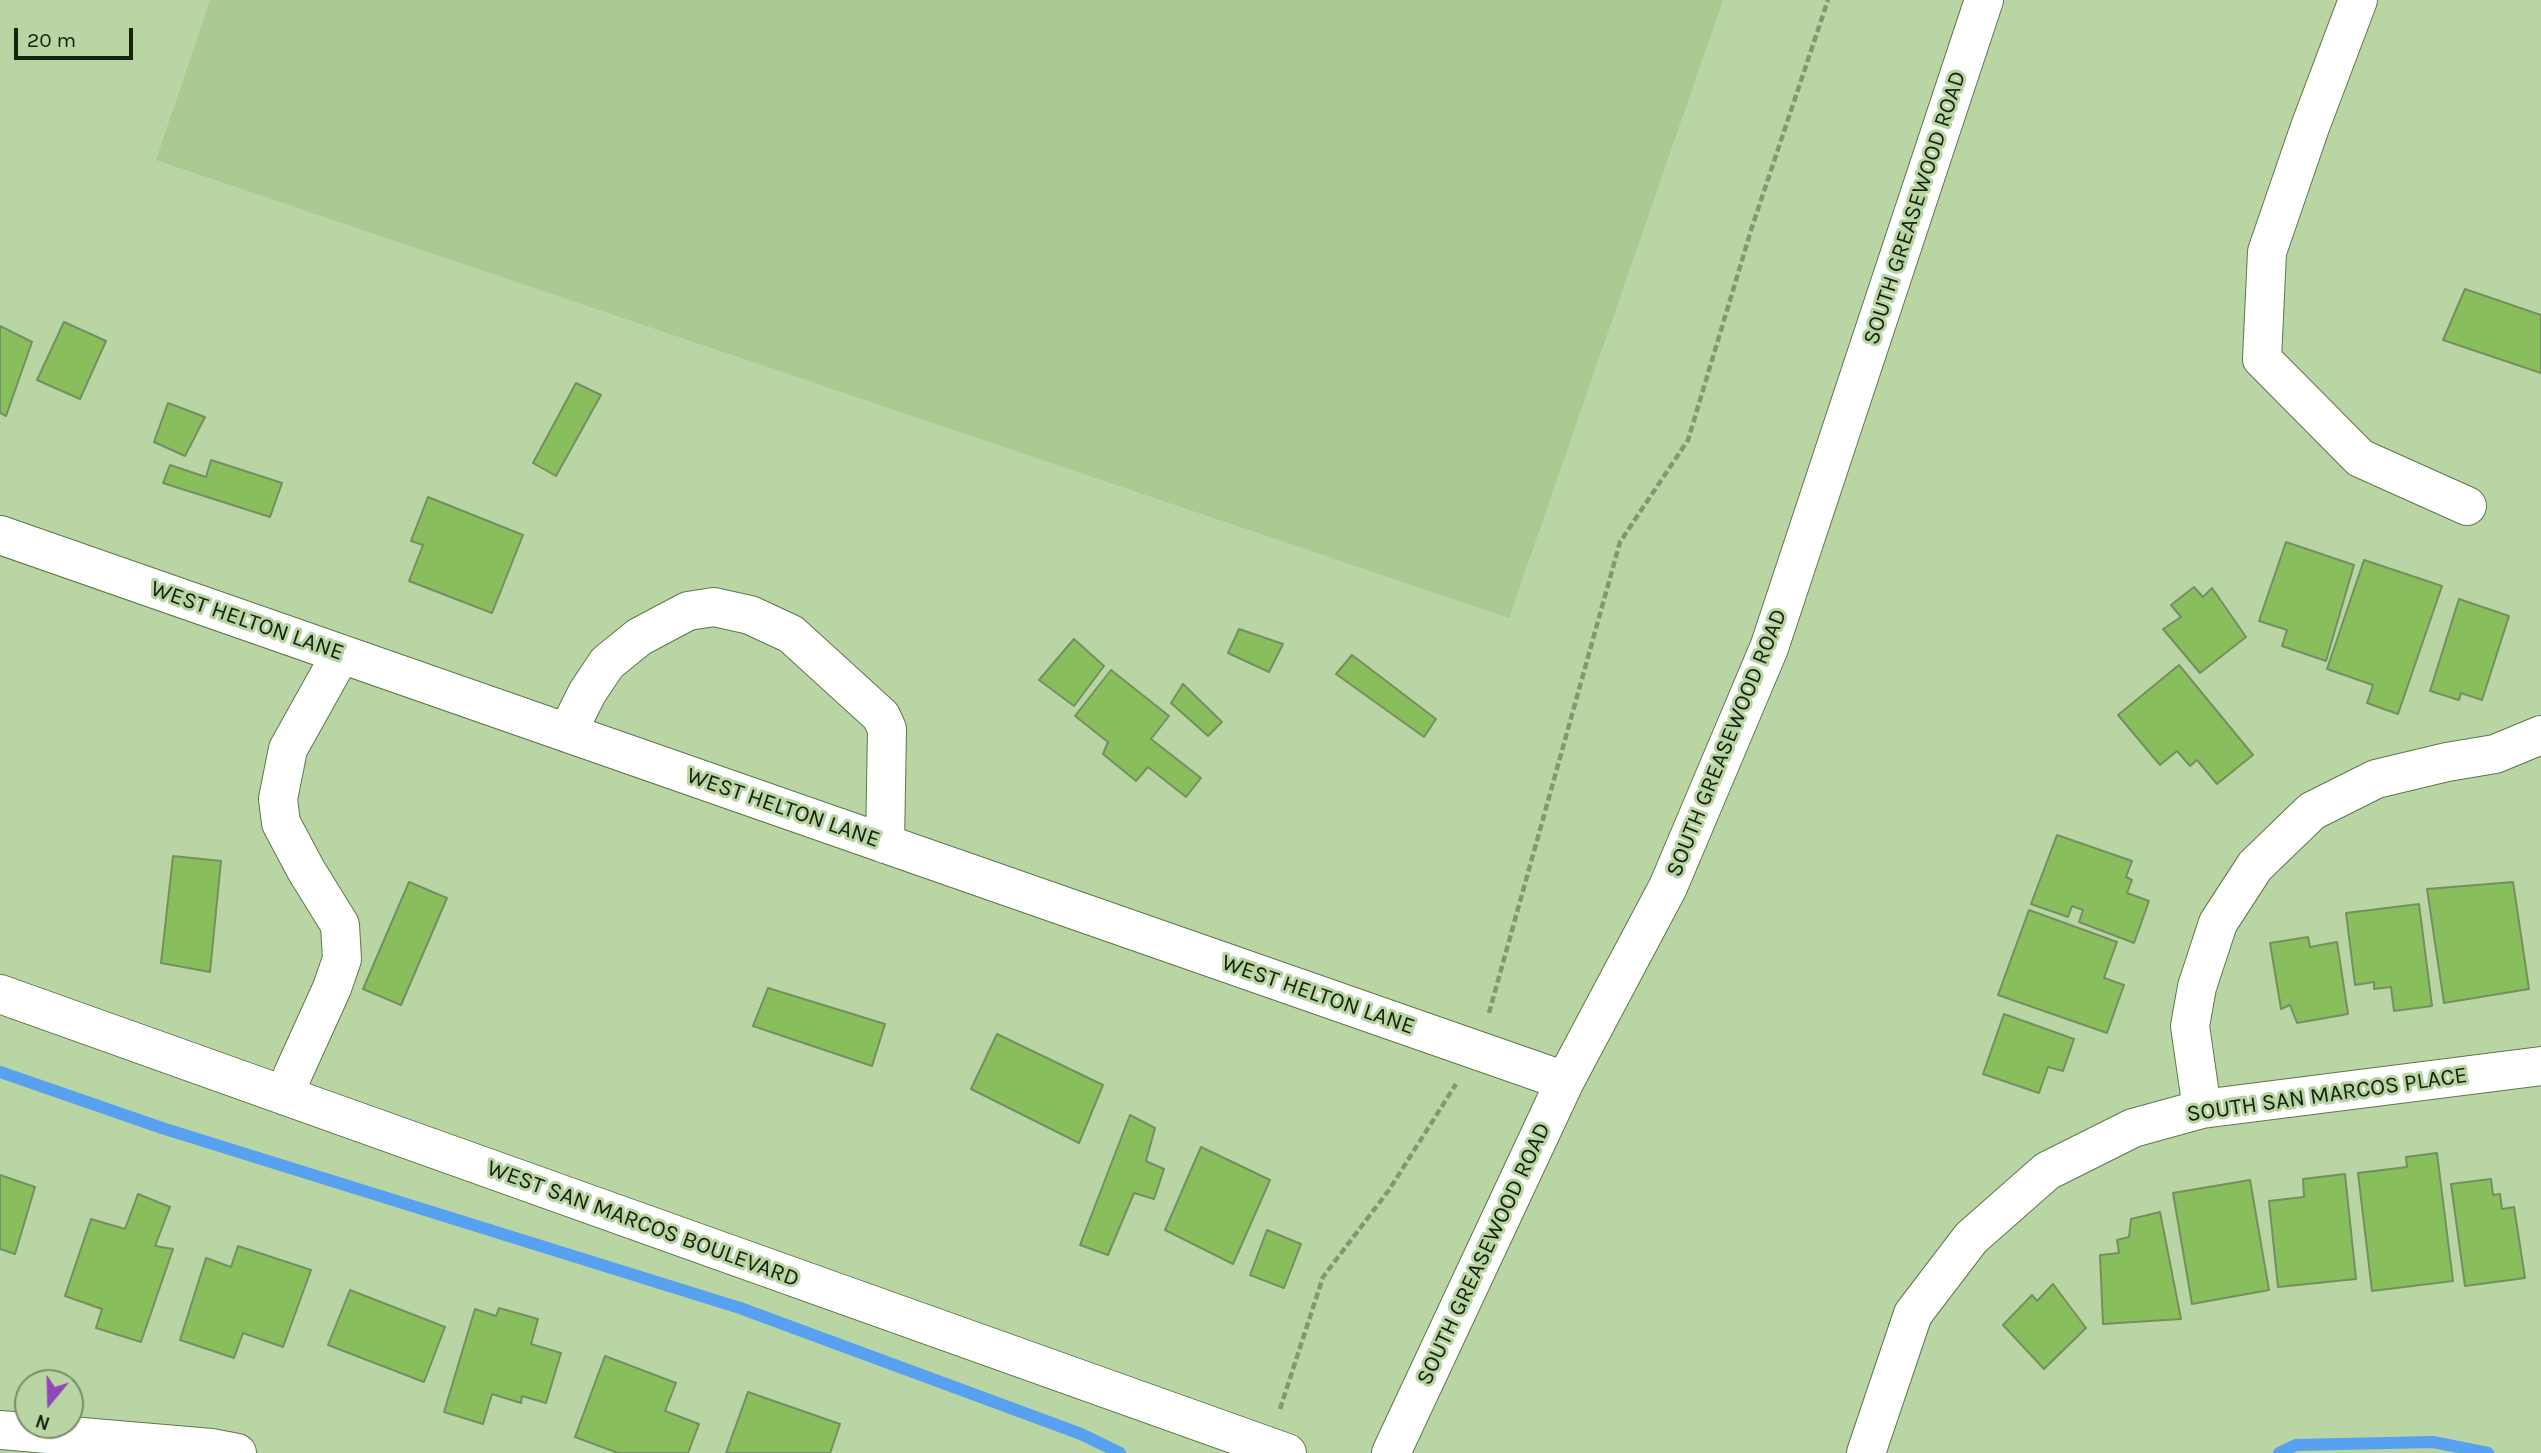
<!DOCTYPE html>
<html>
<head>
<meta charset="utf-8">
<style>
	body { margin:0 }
	#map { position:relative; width:2541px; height:1453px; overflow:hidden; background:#b8d5a3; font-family:Karla,sans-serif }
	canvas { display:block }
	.north { position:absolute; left:14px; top:1369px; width:70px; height:70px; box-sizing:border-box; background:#b8d5a3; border:2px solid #788d68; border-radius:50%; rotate:199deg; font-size:19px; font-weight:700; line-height:28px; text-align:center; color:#17220f }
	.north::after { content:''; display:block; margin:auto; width:24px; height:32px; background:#9247b9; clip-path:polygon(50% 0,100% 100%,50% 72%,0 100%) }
	.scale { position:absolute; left:14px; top:28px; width:119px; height:32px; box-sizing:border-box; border:4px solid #17220f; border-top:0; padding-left:9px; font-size:21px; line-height:24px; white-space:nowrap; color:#17220f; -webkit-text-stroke:5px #b8d5a3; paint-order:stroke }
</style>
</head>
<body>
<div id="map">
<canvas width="2541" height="1453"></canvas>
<div class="north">N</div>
<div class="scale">20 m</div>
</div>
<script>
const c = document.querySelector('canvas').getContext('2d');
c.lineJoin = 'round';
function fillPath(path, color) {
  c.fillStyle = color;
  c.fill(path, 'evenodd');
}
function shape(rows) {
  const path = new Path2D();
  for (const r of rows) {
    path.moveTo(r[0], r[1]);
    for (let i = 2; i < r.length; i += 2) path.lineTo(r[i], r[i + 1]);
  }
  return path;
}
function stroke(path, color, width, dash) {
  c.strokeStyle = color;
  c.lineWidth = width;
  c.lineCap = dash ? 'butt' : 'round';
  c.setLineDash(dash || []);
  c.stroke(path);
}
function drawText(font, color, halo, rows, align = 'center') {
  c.font = font + ' Karla,sans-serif';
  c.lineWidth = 6;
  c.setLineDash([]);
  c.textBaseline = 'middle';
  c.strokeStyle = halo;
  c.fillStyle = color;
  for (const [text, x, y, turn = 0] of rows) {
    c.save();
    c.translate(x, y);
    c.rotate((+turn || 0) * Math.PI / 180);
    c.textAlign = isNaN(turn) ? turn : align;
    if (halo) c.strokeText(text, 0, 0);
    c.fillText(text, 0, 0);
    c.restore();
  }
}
fillPath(shape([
	[210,0,1723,0,1509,618,156,160]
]), '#aaca92');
stroke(shape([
	[0,1072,162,1128,740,1308,1081,1434,1120,1453],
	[2279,1453,2296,1445,2433,1442,2488,1453]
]), '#58a0f0', 12);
const building = shape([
	[2465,289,2541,315,2541,373,2443,340,2465,289],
	[64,322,106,341,80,399,37,380,64,322],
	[0,326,32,342,6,416,0,413,0,326],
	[576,383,601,395,556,476,533,463,576,383],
	[168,403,205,417,185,456,154,442,168,403],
	[211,460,282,483,270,517,163,483,170,465,206,477,211,460],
	[428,497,523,535,492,613,409,581,423,545,411,541,428,497],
	[2286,542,2354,565,2326,661,2282,646,2287,630,2259,621,2286,542],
	[2364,560,2442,586,2398,714,2367,703,2373,685,2327,669,2364,560],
	[2194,587,2203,597,2212,588,2246,637,2200,673,2163,629,2181,617,2171,605,2194,587],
	[2459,599,2509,616,2482,700,2461,693,2459,700,2430,691,2459,599],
	[1239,629,1283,644,1269,672,1228,653,1239,629],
	[1074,639,1104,666,1074,706,1039,680,1074,639],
	[1352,655,1436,719,1424,737,1336,674,1352,655],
	[2179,665,2253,755,2217,784,2197,760,2190,766,2177,751,2160,765,2118,715,2179,665],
	[1111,670,1169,716,1151,739,1201,778,1186,797,1148,767,1136,781,1103,754,1108,742,1075,716,1111,670],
	[1183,684,1222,722,1208,736,1171,703,1183,684],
	[2057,835,2132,861,2126,877,2132,880,2127,893,2149,901,2134,943,2079,922,2083,910,2072,906,2068,917,2031,904,2057,835],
	[173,856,221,861,210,972,161,963,173,856],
	[409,882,447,898,401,1005,363,989,409,882],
	[2513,882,2529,989,2444,1003,2427,889,2513,882],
	[2419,904,2432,1006,2394,1011,2391,987,2374,989,2374,982,2355,985,2346,913,2419,904],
	[2029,910,2117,942,2104,978,2124,985,2107,1033,1998,995,2029,910],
	[2308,937,2310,947,2337,942,2348,1014,2297,1023,2290,1005,2281,1009,2270,943,2308,937],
	[768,988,885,1024,872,1066,753,1026,768,988],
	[2004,1014,2074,1039,2063,1071,2048,1067,2039,1093,1983,1074,2004,1014],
	[997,1034,1103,1085,1079,1143,971,1089,997,1034],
	[1130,1115,1155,1128,1146,1161,1164,1169,1154,1199,1134,1193,1108,1255,1080,1245,1130,1115],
	[1201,1147,1270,1180,1233,1264,1165,1230,1201,1147],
	[2437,1153,2453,1281,2372,1291,2358,1173,2407,1167,2406,1157,2437,1153],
	[2345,1174,2356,1279,2278,1287,2269,1201,2304,1197,2303,1179,2345,1174],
	[0,1175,35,1187,15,1254,0,1249,0,1175],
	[2491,1179,2493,1195,2500,1194,2502,1209,2514,1207,2525,1278,2465,1286,2451,1184,2491,1179],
	[2250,1180,2269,1290,2192,1304,2173,1193,2250,1180],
	[138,1194,170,1207,155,1246,173,1249,141,1342,96,1328,102,1309,65,1296,91,1219,125,1229,138,1194],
	[2160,1212,2181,1319,2103,1324,2100,1255,2119,1253,2117,1240,2129,1237,2131,1219,2160,1212],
	[1267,1230,1301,1244,1284,1288,1250,1275,1267,1230],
	[238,1246,311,1270,283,1347,243,1333,234,1358,180,1340,206,1258,231,1267,238,1246],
	[2053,1284,2086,1328,2044,1369,2003,1325,2032,1295,2037,1301,2053,1284],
	[350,1290,445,1327,424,1382,328,1345,350,1290],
	[499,1308,538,1319,531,1344,561,1353,546,1403,522,1396,521,1403,492,1394,483,1424,444,1412,475,1309,496,1316,499,1308],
	[605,1356,676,1383,665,1411,699,1424,688,1453,618,1453,575,1437,605,1356],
	[748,1392,840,1424,830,1453,726,1453,748,1392]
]);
fillPath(building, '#89be5d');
stroke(building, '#748f60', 2);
const minor = shape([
	[2358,0,2310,127,2267,252,2262,359,2360,458,2467,506],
	[0,535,1565,1081],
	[567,733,587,693,607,663,639,637,688,611,714,607,750,615,791,634,881,716,887,729,885,844],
	[0,994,1287,1453],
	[285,1096,293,1074,332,988,342,959,340,925,306,870,281,823,278,799,288,749,341,654],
	[2202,1109,2190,1026,2197,987,2218,923,2255,866,2312,811,2376,779,2447,762,2495,754,2541,735],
	[0,1430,211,1448,237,1453],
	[1391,1453,1565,1081,1668,887,1769,648,1984,0],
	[1866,1453,1913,1314,1971,1238,2047,1171,2133,1128,2202,1109,2541,1066]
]);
stroke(minor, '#5e784a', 40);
stroke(shape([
	[1489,1013,1620,542,1688,440,1752,227,1828,0],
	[1280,1409,1323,1277,1389,1190,1456,1084]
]), '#819871', 4.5, [7, 3.5]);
stroke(minor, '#fff', 38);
drawText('23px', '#17220f', '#b8d5a3', [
	["SOUTH GREASEWOOD ROAD",1915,208,-72],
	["WEST HELTON LANE",247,621,19],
	["SOUTH GREASEWOOD ROAD",1727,743,-68],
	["WEST HELTON LANE",783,808,19],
	["WEST HELTON LANE",1318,995,19],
	["SOUTH SAN MARCOS PLACE",2327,1095,-8],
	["WEST SAN MARCOS BOULEVARD",643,1224,20],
	["SOUTH GREASEWOOD ROAD",1484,1254,-65]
]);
</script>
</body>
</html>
